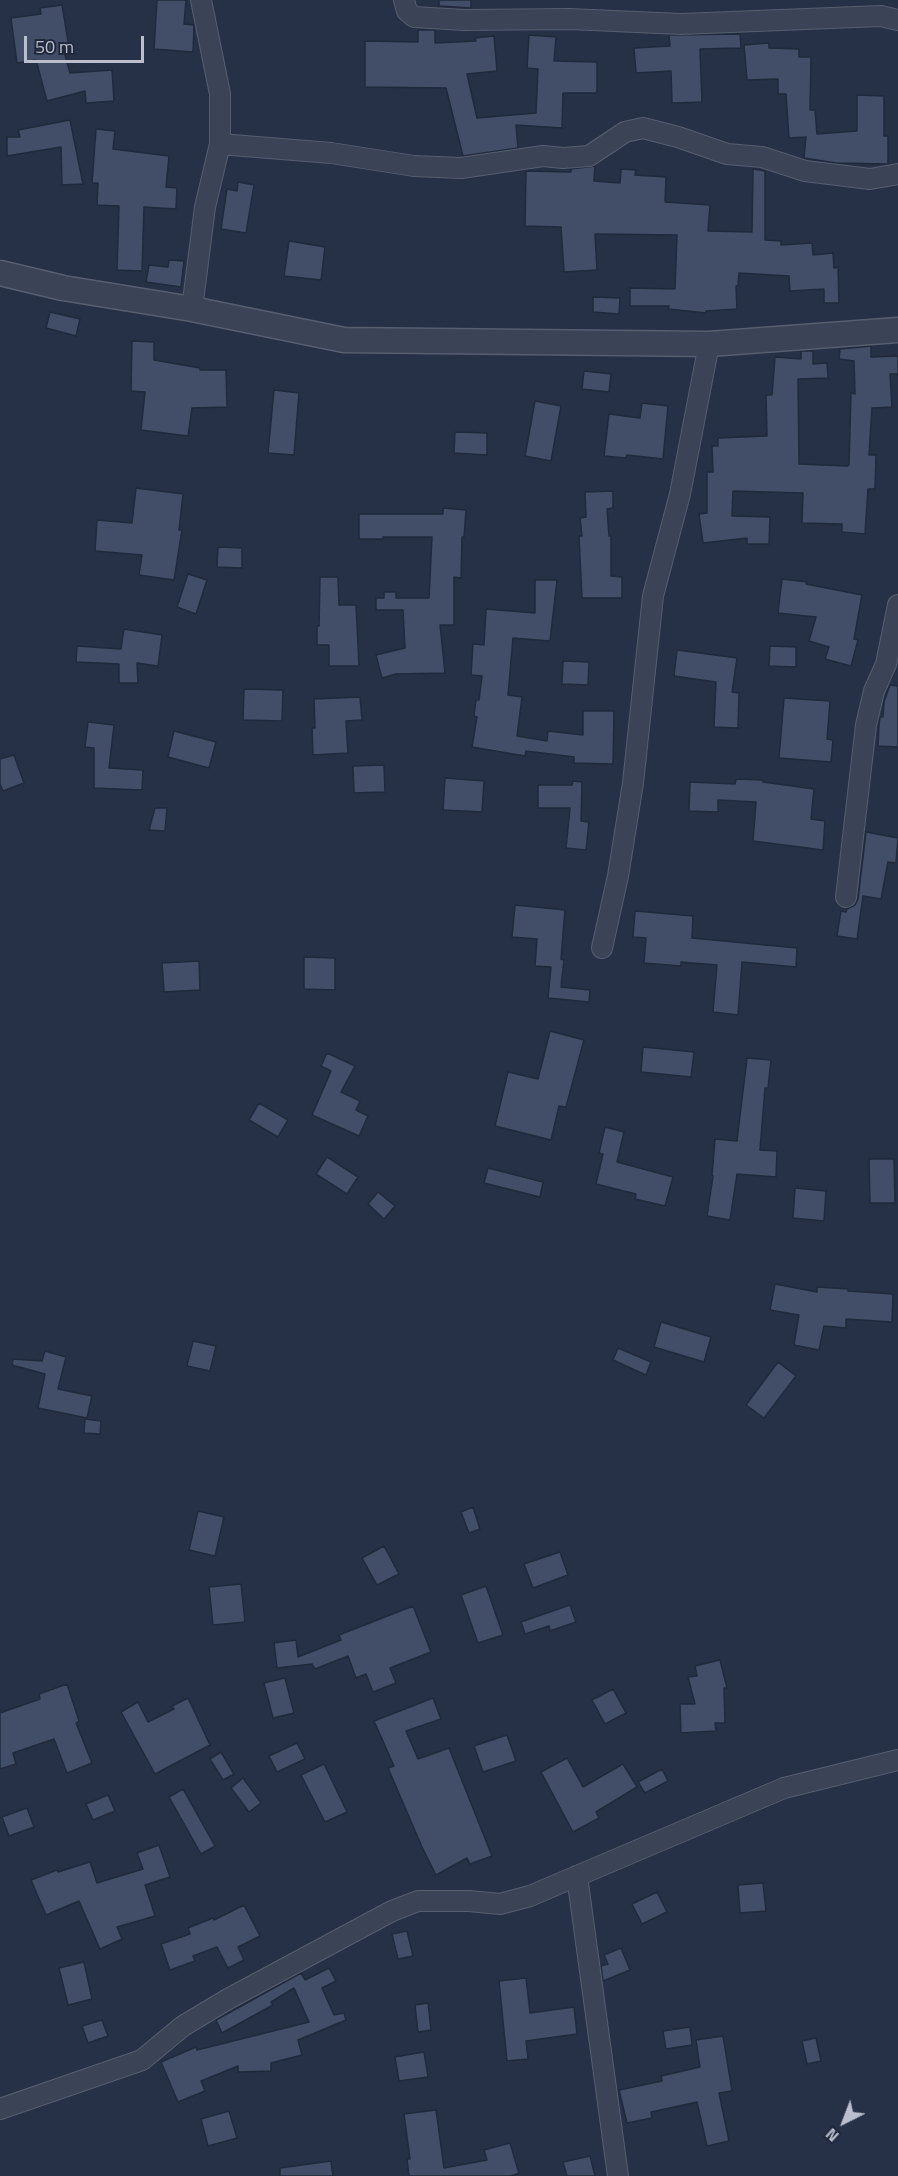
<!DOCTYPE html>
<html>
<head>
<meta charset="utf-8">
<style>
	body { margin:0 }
	#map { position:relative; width:898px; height:2176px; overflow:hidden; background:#263046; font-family:"Titillium Web",sans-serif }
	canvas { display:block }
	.north { position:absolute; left:814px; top:2092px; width:60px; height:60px; -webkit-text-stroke:4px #1f283b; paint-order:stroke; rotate:222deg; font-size:16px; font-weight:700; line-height:24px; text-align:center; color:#b9bfcf }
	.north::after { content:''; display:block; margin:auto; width:21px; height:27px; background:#b9bfcf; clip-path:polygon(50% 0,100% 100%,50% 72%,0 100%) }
	.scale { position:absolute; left:24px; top:36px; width:120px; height:27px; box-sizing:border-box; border:3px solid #b9bfcf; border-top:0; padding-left:8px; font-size:18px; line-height:21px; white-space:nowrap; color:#b9bfcf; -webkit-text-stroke:4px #1f283b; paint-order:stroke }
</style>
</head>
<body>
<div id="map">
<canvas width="898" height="2176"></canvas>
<div class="north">N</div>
<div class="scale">50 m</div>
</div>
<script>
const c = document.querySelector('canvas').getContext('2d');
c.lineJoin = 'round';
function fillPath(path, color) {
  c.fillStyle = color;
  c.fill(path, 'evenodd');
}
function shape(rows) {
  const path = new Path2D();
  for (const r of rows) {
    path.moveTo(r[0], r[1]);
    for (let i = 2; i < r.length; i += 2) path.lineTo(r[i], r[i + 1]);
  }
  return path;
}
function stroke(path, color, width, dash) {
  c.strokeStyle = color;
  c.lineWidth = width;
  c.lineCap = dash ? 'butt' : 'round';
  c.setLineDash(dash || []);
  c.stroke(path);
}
const building = shape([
	[157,0,186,0,184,24,194,25,193,52,154,49,157,0],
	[439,0,471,0,471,8,439,6,439,0],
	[62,5,69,47,63,48,70,73,112,70,114,101,86,103,85,91,47,101,36,60,17,63,11,18,41,14,40,8,62,5],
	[418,30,435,30,435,43,476,41,475,38,494,36,497,71,467,74,477,118,536,113,538,69,527,68,529,35,556,37,554,61,597,62,597,93,563,93,562,128,516,125,518,148,463,156,446,88,365,87,365,41,418,42,418,30],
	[740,34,741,48,700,49,702,102,672,103,671,71,636,73,634,48,670,46,669,35,740,34],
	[769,43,769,48,799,49,799,57,811,57,810,110,815,110,817,134,857,131,857,95,884,96,884,136,888,136,888,164,836,163,804,158,806,137,789,138,786,94,778,94,778,79,747,80,744,45,769,43],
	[70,120,83,184,62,185,61,147,7,156,7,137,20,137,18,130,70,120],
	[96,129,115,131,113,149,169,156,166,187,177,188,176,209,144,207,142,271,117,270,119,206,97,205,98,183,92,183,96,129],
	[595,166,594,181,620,183,621,169,636,170,635,175,666,177,665,202,710,205,708,231,752,232,753,169,765,171,765,240,781,241,781,245,812,243,813,255,833,253,834,268,838,267,839,303,824,303,824,289,790,291,789,276,739,273,738,286,736,286,737,309,706,311,706,313,668,309,669,306,630,306,630,288,675,289,677,235,595,234,597,270,564,272,561,227,525,226,526,171,571,172,571,169,595,166],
	[238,182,254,185,246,233,221,229,227,189,237,191,238,182],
	[289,241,325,247,321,280,284,276,289,241],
	[169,260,184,261,181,287,146,282,149,265,168,267,169,260],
	[593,297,620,298,619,314,593,312,593,297],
	[50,312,80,319,76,336,46,328,50,312],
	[132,341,154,342,154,360,200,368,200,370,226,370,227,407,192,408,188,436,141,430,145,392,131,391,132,341],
	[871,346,871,357,898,356,898,374,890,374,892,407,872,408,869,455,876,455,875,489,868,489,865,534,842,532,842,524,802,523,803,493,733,491,732,516,770,517,769,544,747,544,747,538,703,543,699,514,707,513,707,472,713,472,712,446,718,446,718,438,767,436,766,395,772,395,775,357,801,359,801,351,813,351,813,364,827,363,828,378,798,379,799,464,847,466,849,465,851,393,855,394,854,361,839,359,840,349,871,346],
	[584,371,611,374,609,392,582,389,584,371],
	[274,390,299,393,294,455,268,453,274,390],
	[535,401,561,406,551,461,525,456,535,401],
	[642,403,668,406,663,459,627,455,626,458,604,456,609,414,640,418,642,403],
	[455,432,487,433,487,455,454,453,455,432],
	[136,488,183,494,179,530,182,530,174,580,139,575,142,555,95,551,97,520,132,523,136,488],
	[613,491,613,508,607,509,609,536,611,536,611,576,622,577,622,598,582,598,579,536,582,536,580,518,586,517,585,492,613,491],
	[443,508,466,510,464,537,462,537,461,578,454,577,454,625,440,625,445,673,396,674,382,678,376,655,405,648,403,610,376,610,376,598,384,598,384,592,396,592,396,598,429,598,432,537,383,537,383,539,359,539,359,514,443,514,443,508],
	[218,547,242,548,242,568,217,567,218,547],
	[188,574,207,580,196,614,177,607,188,574],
	[320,577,338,577,339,605,356,605,359,666,329,666,329,645,317,645,317,626,319,626,320,577],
	[782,579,807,582,806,584,862,595,854,639,858,640,851,666,825,659,829,647,809,641,816,617,778,613,782,579],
	[535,580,557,580,550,641,513,638,508,695,522,697,517,736,547,741,548,731,583,735,583,711,614,711,613,764,574,763,574,757,526,751,525,756,472,747,477,717,474,716,476,700,479,700,482,676,471,675,473,644,484,645,486,609,535,613,535,580],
	[124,629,162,635,158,666,137,663,138,683,119,683,119,664,76,662,77,646,121,649,124,629],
	[770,646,796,647,796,667,769,666,770,646],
	[677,650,737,658,732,692,739,693,738,728,714,727,716,682,674,676,677,650],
	[563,661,589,662,588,685,562,684,563,661],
	[890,685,898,686,898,747,878,746,879,724,880,717,883,717,884,702,890,685],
	[244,689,283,690,282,721,243,720,244,689],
	[360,697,362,720,346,721,348,753,313,755,312,728,315,728,314,699,360,697],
	[784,698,830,701,827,739,833,740,831,762,779,758,784,698],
	[88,722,114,725,109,768,143,770,142,790,94,788,94,748,85,747,88,722],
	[174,731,216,742,209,768,168,757,174,731],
	[14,755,24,783,3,791,0,784,0,759,14,755],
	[384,765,385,792,354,793,353,766,384,765],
	[445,778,484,781,482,812,443,810,445,778],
	[736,779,763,780,763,782,814,789,811,819,825,821,823,850,753,841,756,802,718,800,718,812,689,811,690,782,735,784,736,779],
	[573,781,582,782,581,821,589,822,586,850,566,848,570,808,538,808,538,785,572,785,573,781],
	[155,808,167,808,165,831,149,830,155,808],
	[866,832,898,838,896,863,888,862,881,899,863,896,857,939,837,936,841,911,846,912,847,909,855,905,858,899,866,832],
	[515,905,565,910,561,959,564,960,561,987,590,990,589,1002,548,998,551,967,535,966,537,939,512,937,515,905],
	[635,911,693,916,692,938,797,948,796,967,742,962,738,1015,713,1012,717,965,681,962,681,966,644,963,646,938,633,937,635,911],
	[304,957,335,958,335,990,304,989,304,957],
	[199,961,200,990,164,992,162,963,199,961],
	[550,1031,584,1040,566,1107,559,1106,551,1140,495,1126,508,1072,538,1079,550,1031],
	[643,1047,694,1052,691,1077,641,1072,643,1047],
	[327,1053,355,1066,341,1092,360,1101,356,1110,368,1116,359,1136,312,1115,331,1071,321,1066,327,1053],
	[747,1058,771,1060,768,1088,765,1088,760,1150,777,1151,776,1177,737,1174,730,1220,707,1216,713,1176,712,1175,715,1139,737,1141,747,1058],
	[259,1103,288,1120,278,1137,249,1120,259,1103],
	[605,1127,624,1132,617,1162,673,1177,665,1206,635,1199,636,1194,596,1184,603,1154,599,1153,605,1127],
	[327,1157,358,1177,347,1194,316,1174,327,1157],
	[869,1159,894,1159,895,1203,870,1203,869,1159],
	[488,1168,543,1182,540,1197,484,1183,488,1168],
	[795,1188,826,1191,824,1221,793,1218,795,1188],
	[378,1192,395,1206,384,1219,368,1204,378,1192],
	[775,1284,817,1292,817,1287,848,1289,848,1291,893,1294,892,1322,846,1319,846,1328,824,1326,819,1350,794,1345,799,1315,770,1310,775,1284],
	[661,1322,711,1337,704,1362,654,1347,661,1322],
	[193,1341,216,1346,210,1371,187,1366,193,1341],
	[618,1348,651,1362,646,1375,613,1360,618,1348],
	[45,1351,66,1357,58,1389,92,1396,87,1418,38,1408,45,1374,12,1365,13,1359,42,1361,45,1351],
	[778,1362,796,1376,764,1418,746,1405,778,1362],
	[85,1419,101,1421,100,1434,84,1433,85,1419],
	[473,1507,480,1529,469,1533,461,1512,473,1507],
	[198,1511,224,1517,215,1556,189,1550,198,1511],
	[384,1546,399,1574,377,1585,362,1558,384,1546],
	[560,1552,568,1575,533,1588,524,1564,560,1552],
	[241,1584,245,1622,213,1625,209,1587,241,1584],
	[486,1586,503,1635,478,1643,461,1595,486,1586],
	[570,1605,576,1622,550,1631,549,1626,525,1634,521,1622,570,1605],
	[413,1606,431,1652,390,1668,396,1683,373,1692,366,1674,356,1678,348,1656,315,1669,312,1664,277,1668,274,1643,296,1640,298,1657,341,1640,339,1635,413,1606],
	[720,1660,727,1688,724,1688,725,1723,715,1723,716,1731,681,1733,680,1704,695,1704,688,1677,697,1676,695,1666,720,1660],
	[285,1678,294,1713,273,1718,264,1683,285,1678],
	[67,1684,79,1721,76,1723,92,1763,67,1773,54,1739,13,1753,16,1764,0,1769,0,1713,40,1699,39,1694,67,1684],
	[613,1689,626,1713,605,1724,592,1700,613,1689],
	[188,1698,210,1745,155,1774,121,1712,138,1702,148,1722,174,1709,172,1706,188,1698],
	[433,1698,441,1719,406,1731,418,1759,449,1748,492,1856,470,1864,467,1858,436,1875,422,1847,388,1768,394,1766,374,1721,433,1698],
	[507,1735,516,1761,483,1772,474,1746,507,1735],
	[297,1743,305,1759,277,1772,269,1756,297,1743],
	[221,1752,234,1774,223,1780,210,1759,221,1752],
	[567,1758,583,1787,623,1764,637,1787,596,1812,599,1818,573,1832,541,1772,567,1758],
	[324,1764,347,1812,325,1822,301,1775,324,1764],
	[662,1769,668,1781,645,1793,638,1782,662,1769],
	[243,1778,261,1803,249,1812,231,1788,243,1778],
	[183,1789,215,1846,201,1854,169,1797,183,1789],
	[108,1795,115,1811,93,1820,86,1804,108,1795],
	[27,1808,34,1827,9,1836,2,1817,27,1808],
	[159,1845,170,1877,145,1885,155,1916,117,1927,122,1939,100,1949,79,1901,46,1915,31,1880,57,1870,58,1872,90,1862,97,1883,143,1869,137,1853,159,1845],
	[763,1883,766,1911,740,1913,738,1885,763,1883],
	[657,1892,667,1912,642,1924,632,1904,657,1892],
	[244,1905,260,1936,238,1947,244,1960,228,1968,217,1947,193,1956,195,1961,170,1970,161,1944,190,1934,188,1928,213,1918,214,1920,244,1905],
	[407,1931,413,1956,398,1959,392,1934,407,1931],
	[621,1948,630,1970,603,1981,601,1966,608,1964,604,1955,621,1948],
	[84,1962,92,1999,68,2005,59,1968,84,1962],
	[329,1968,336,1981,322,1988,334,2015,344,2013,346,2020,298,2040,302,2055,271,2063,271,2071,238,2072,238,2066,201,2081,205,2091,178,2102,161,2062,196,2047,197,2050,309,2022,294,1988,271,2002,273,2005,222,2033,216,2020,301,1973,305,1980,329,1968],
	[526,1978,530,2013,574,2007,577,2034,526,2041,528,2059,507,2061,499,1981,526,1978],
	[428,2003,431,2030,418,2032,415,2005,428,2003],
	[102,2020,108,2036,88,2043,82,2026,102,2020],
	[690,2027,692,2045,666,2049,663,2031,690,2027],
	[723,2036,732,2091,719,2093,729,2141,707,2146,697,2102,651,2112,652,2118,627,2123,619,2090,662,2081,661,2076,700,2067,696,2040,723,2036],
	[816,2038,821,2061,807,2064,802,2041,816,2038],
	[424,2052,428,2077,399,2081,395,2057,424,2052],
	[436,2110,444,2168,487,2160,484,2150,510,2143,519,2173,511,2176,409,2176,407,2159,410,2159,404,2114,436,2110],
	[229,2111,237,2138,208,2146,201,2119,229,2111],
	[590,2156,595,2176,567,2176,563,2162,590,2156],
	[331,2161,333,2176,280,2176,280,2168,331,2161]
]);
fillPath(building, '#424d67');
stroke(building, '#212a3d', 1.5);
const minor = shape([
	[404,0,407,11,414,17,464,20,569,19,681,24,881,16,898,20],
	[220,144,331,153,414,166,461,168,543,156,563,158,589,156,625,132,643,128,678,137,727,154,762,157,805,171,870,179,898,174],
	[192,309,205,207,220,144,220,94,201,0],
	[846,897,866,725,874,691,886,664,898,605],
	[602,948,618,876,633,783,653,596,680,494,709,344],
	[577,1876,618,2176],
	[0,2109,142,2060,183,2026,228,1999,392,1911,418,1901,469,1901,500,1904,530,1896,784,1788,898,1760]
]);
const tertiary = shape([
	[0,273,63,288,192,309,344,340,709,344,898,330]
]);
stroke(minor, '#565e70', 22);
stroke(tertiary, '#565e70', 27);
stroke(minor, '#3b4356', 20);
stroke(tertiary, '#3b4356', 24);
</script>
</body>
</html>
